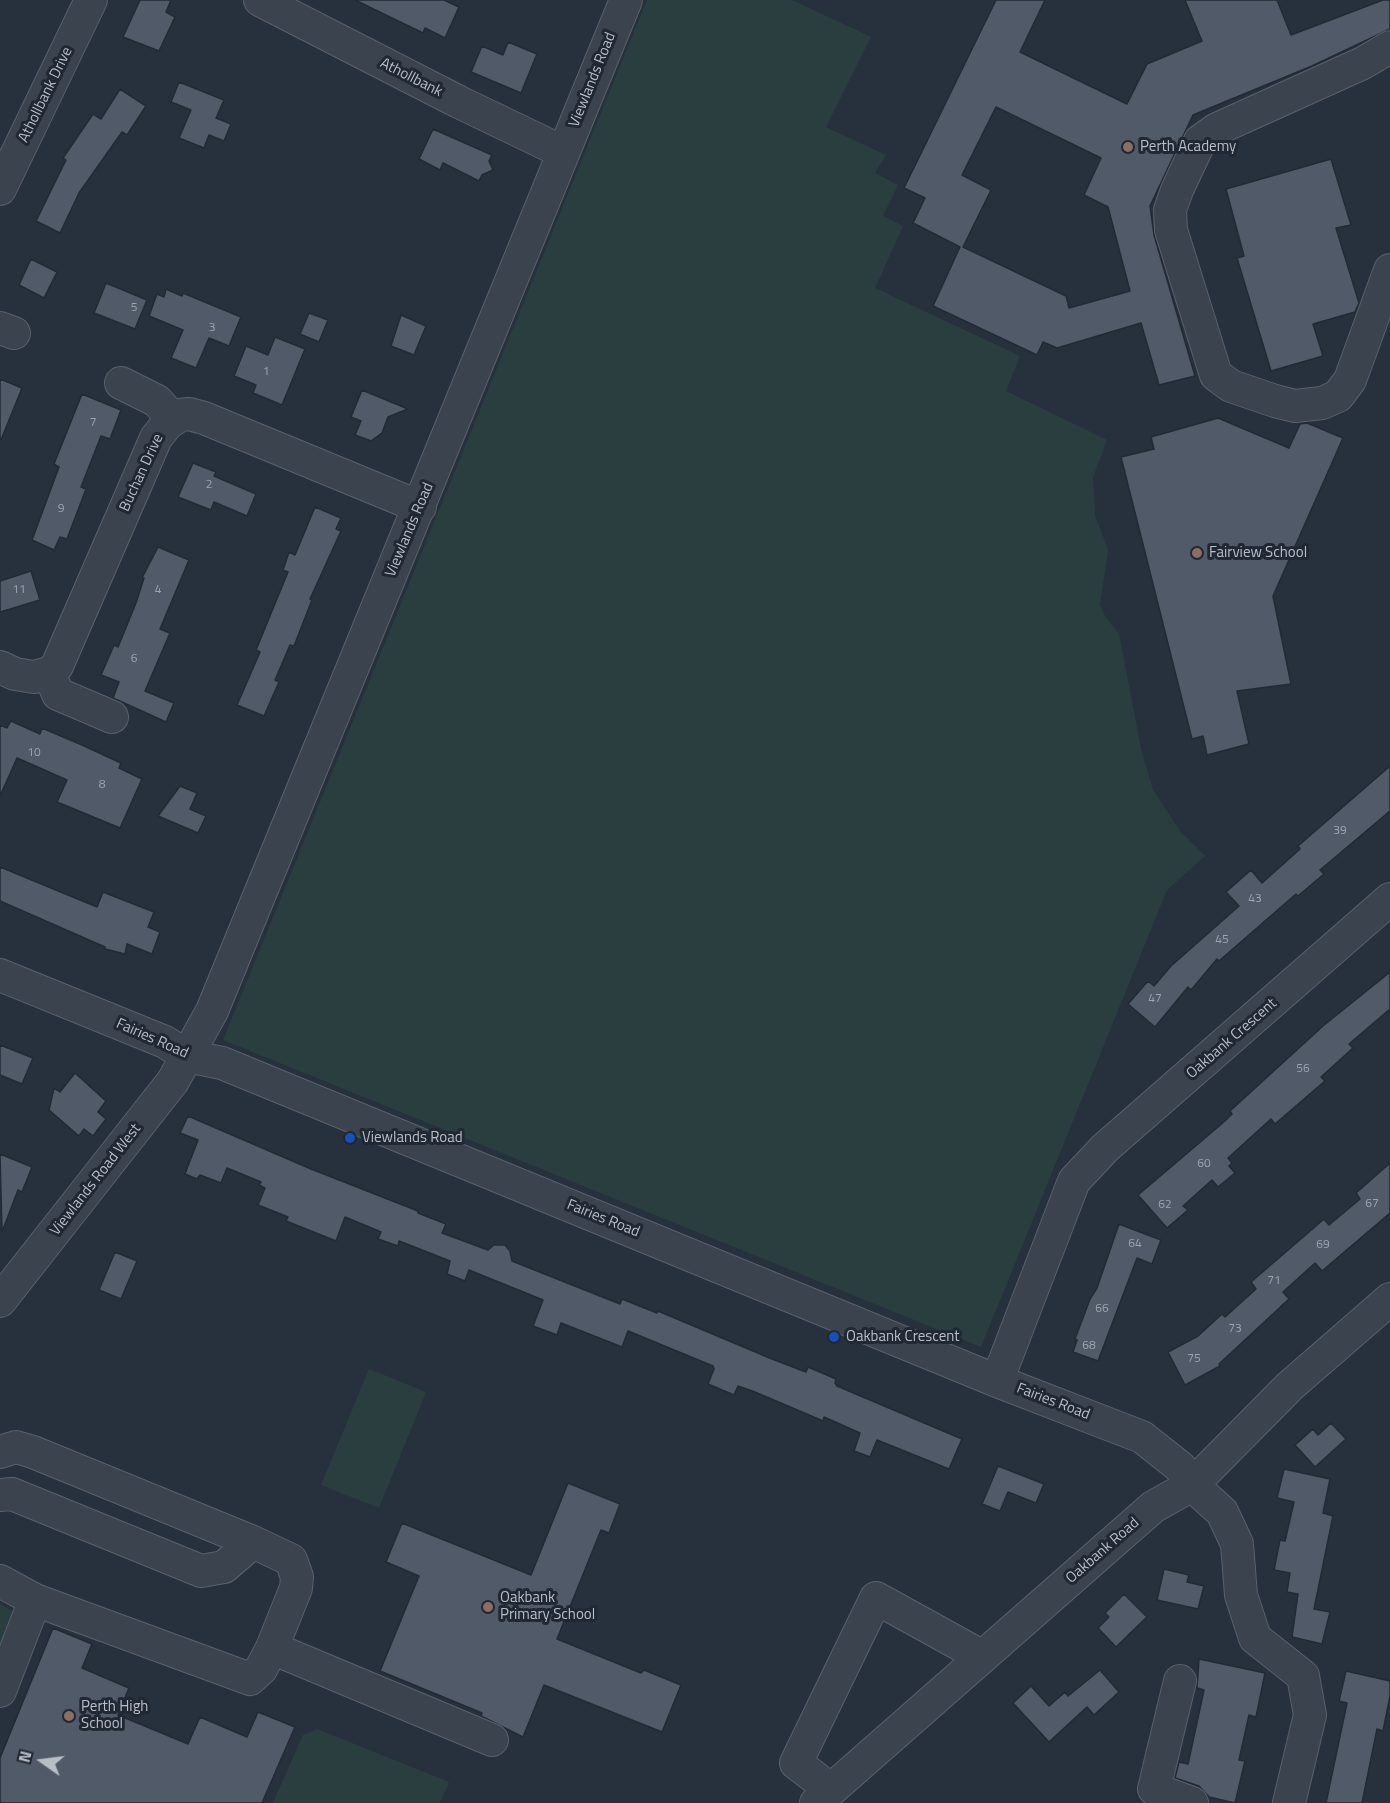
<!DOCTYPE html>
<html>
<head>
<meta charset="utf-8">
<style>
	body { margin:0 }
	#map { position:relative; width:1390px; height:1803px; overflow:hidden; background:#27313e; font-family:"Titillium Web",sans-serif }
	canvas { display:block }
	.north { position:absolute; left:12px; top:1731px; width:60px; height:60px; -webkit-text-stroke:4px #202833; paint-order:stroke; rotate:284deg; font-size:16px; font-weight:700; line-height:24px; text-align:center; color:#b8bec8 }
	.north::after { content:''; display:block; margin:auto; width:21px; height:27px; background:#b8bec8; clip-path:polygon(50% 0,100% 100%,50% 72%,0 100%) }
</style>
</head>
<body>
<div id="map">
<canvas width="1390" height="1803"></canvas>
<div class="north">N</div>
</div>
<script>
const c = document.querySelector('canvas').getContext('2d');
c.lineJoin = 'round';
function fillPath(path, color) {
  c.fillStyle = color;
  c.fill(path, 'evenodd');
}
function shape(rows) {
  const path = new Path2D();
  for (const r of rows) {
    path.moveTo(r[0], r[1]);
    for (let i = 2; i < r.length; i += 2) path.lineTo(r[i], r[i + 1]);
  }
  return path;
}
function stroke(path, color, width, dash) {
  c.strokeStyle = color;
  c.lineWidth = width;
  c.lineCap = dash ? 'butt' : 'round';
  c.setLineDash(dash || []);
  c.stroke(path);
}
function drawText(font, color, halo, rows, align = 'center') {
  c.font = font + ' "Titillium Web",sans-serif';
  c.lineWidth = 6;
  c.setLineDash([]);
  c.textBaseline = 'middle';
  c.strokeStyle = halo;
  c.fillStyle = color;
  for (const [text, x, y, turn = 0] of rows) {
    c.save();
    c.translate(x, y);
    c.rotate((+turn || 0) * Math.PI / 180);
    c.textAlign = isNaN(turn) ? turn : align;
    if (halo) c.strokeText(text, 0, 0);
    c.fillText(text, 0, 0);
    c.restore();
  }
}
fillPath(shape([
	[647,0,792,0,871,37,826,127,886,155,875,173,898,185,883,216,903,226,875,288,1020,356,1006,391,1107,440,1093,477,1095,515,1108,550,1100,605,1106,618,1119,634,1141,749,1153,790,1180,831,1205,856,1167,890,981,1347,223,1040],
	[369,1369,426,1392,379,1508,321,1485],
	[0,1604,16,1613,0,1661],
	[317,1729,449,1782,440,1803,273,1803,303,1735]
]), '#2a3e40');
const building = shape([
	[140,0,171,0,166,12,175,17,159,51,123,37,140,0],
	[355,0,444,0,459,7,445,38,425,28,423,33,355,0],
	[996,0,1045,0,1020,52,1127,104,1147,64,1202,41,1185,0,1277,0,1291,35,1383,0,1390,0,1390,29,1312,66,1193,115,1150,206,1154,235,1195,376,1159,385,1141,323,1057,348,1043,342,1037,355,933,306,960,247,913,223,925,198,904,188,996,0],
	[996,107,1101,158,1084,195,1108,207,1130,291,1069,308,1066,296,963,247,991,190,962,175,996,107],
	[508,42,537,54,521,93,471,72,482,46,503,55,508,42],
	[179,82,224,100,216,118,231,124,224,141,209,135,204,148,179,138,191,110,171,102,179,82],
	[120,89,146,106,127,135,122,132,79,193,60,233,36,221,66,160,63,158,93,114,101,119,120,89],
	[433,129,492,155,489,161,493,170,482,175,479,181,443,163,440,170,419,159,433,129],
	[1331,159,1351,225,1336,228,1359,303,1355,312,1313,324,1323,356,1271,371,1237,258,1244,256,1226,189,1331,159],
	[31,259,57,272,44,298,19,285,31,259],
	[106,283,147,300,135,329,94,313,106,283],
	[166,289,182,296,183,293,241,317,229,346,209,338,196,368,171,358,183,330,149,316,157,294,164,297,166,289],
	[309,313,328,320,319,342,300,334,309,313],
	[401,315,426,326,414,355,391,346,401,315],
	[275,337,305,349,282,405,253,393,256,385,234,376,246,346,268,355,275,337],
	[0,379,22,388,1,440,0,440,0,379],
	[362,390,408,409,388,417,382,433,371,441,355,435,361,421,351,417,362,390],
	[82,394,121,410,110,439,101,436,81,487,86,489,67,539,60,537,54,550,32,540,59,467,54,464,82,394],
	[1218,418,1289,448,1300,424,1307,423,1343,438,1273,596,1291,684,1237,691,1249,744,1207,755,1203,736,1192,739,1121,457,1154,449,1151,437,1218,418],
	[193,463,216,472,214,476,256,494,247,516,214,502,211,510,178,497,193,463],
	[315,507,341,518,336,529,341,531,310,599,312,600,294,646,290,645,275,680,279,682,264,716,237,705,260,652,256,650,288,572,283,570,289,552,295,555,315,507],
	[158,547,189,560,160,629,170,633,145,691,174,703,166,722,113,698,119,682,101,675,114,645,118,647,136,603,144,578,142,578,158,547],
	[31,571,40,600,0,612,0,581,31,571],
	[11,721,40,734,42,728,82,745,121,763,119,768,142,779,120,828,57,802,67,780,17,758,0,796,0,725,7,728,11,721],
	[1390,766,1390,811,1320,870,1324,874,1298,896,1296,894,1219,961,1217,959,1191,990,1188,987,1155,1027,1128,1004,1148,981,1154,986,1171,966,1239,906,1226,892,1251,870,1262,883,1300,849,1298,846,1390,766],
	[180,786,197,793,190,809,206,816,198,833,158,816,180,786],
	[0,867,97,907,103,892,154,912,148,927,160,932,152,954,127,944,125,954,105,949,105,947,0,901,0,867],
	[1390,972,1390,1009,1349,1044,1353,1048,1321,1077,1325,1081,1275,1124,1271,1119,1228,1158,1232,1163,1229,1166,1235,1173,1218,1187,1212,1180,1183,1206,1188,1210,1167,1228,1138,1195,1225,1121,1232,1114,1230,1111,1323,1026,1390,972],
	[0,1045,33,1058,22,1084,0,1075,0,1045],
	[75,1073,106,1101,98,1112,106,1119,93,1136,84,1129,79,1136,49,1110,54,1088,60,1092,75,1073],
	[188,1116,311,1169,418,1211,418,1213,446,1224,442,1233,488,1250,494,1245,505,1245,510,1251,512,1261,620,1304,622,1299,657,1313,658,1311,772,1359,806,1372,808,1367,836,1379,835,1383,837,1386,962,1439,949,1469,877,1440,870,1457,854,1451,860,1433,824,1417,823,1421,755,1392,738,1386,734,1395,708,1384,714,1369,713,1366,628,1331,622,1347,561,1323,557,1335,533,1326,543,1300,469,1270,465,1281,447,1274,450,1261,399,1241,398,1246,378,1239,381,1232,345,1217,336,1241,286,1221,288,1217,258,1205,265,1188,259,1185,261,1182,227,1168,221,1183,200,1175,197,1179,185,1174,198,1140,180,1133,188,1116],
	[0,1154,32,1167,22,1192,18,1190,2,1232,0,1154],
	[1390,1163,1390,1213,1322,1271,1315,1263,1283,1292,1289,1299,1219,1364,1220,1366,1185,1385,1168,1352,1198,1336,1222,1314,1225,1317,1256,1289,1251,1282,1324,1219,1329,1225,1360,1199,1356,1193,1390,1163],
	[1119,1224,1161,1240,1152,1264,1137,1258,1098,1361,1073,1352,1077,1340,1075,1339,1090,1299,1097,1288,1119,1224],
	[115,1252,137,1261,121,1299,99,1290,115,1252],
	[1331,1423,1346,1439,1315,1467,1295,1445,1313,1429,1318,1435,1331,1423],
	[998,1466,1044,1484,1036,1503,1008,1492,1000,1511,982,1504,998,1466],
	[1284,1469,1330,1479,1323,1513,1333,1516,1314,1609,1330,1612,1322,1644,1292,1637,1298,1594,1287,1592,1290,1573,1274,1570,1280,1540,1285,1541,1294,1502,1277,1498,1284,1469],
	[568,1483,620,1504,609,1533,601,1530,557,1639,641,1673,644,1670,681,1685,662,1732,544,1685,523,1737,481,1716,482,1713,380,1671,419,1576,386,1562,402,1523,531,1575,568,1483],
	[1164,1569,1189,1575,1187,1582,1204,1586,1198,1609,1157,1600,1164,1569],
	[1124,1594,1147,1617,1116,1647,1098,1628,1109,1617,1105,1613,1124,1594],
	[53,1628,92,1644,82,1668,129,1688,118,1715,188,1744,200,1717,247,1737,258,1712,295,1727,262,1803,0,1803,0,1758,53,1628],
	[1199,1659,1265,1673,1256,1717,1249,1715,1239,1760,1245,1761,1235,1803,1209,1797,1199,1786,1175,1778,1179,1762,1188,1764,1204,1690,1197,1688,1199,1659],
	[1100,1670,1119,1692,1094,1715,1087,1707,1049,1742,1013,1703,1031,1686,1049,1706,1065,1692,1068,1696,1100,1670],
	[1346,1671,1390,1681,1390,1696,1383,1731,1377,1729,1362,1803,1326,1803,1347,1703,1339,1701,1346,1671]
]);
fillPath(building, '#515a68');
stroke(building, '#222a35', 1.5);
const minor = shape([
	[260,0,459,102,563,152],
	[1390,47,1363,63,1217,129,1200,141,1177,190,1170,210,1171,230,1216,375,1231,386,1275,401,1295,406,1322,403,1338,396,1350,380,1390,270],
	[0,189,91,0],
	[0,328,14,333],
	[121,383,157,401,173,419],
	[0,667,15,674,34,677,49,673,57,666,156,438,167,424,180,415,189,414,204,418,420,507],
	[49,673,58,694,112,717],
	[0,975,165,1042,187,1056,222,1063,997,1381,1142,1437,1180,1467,1192,1485,1222,1512,1237,1544,1241,1595,1255,1638,1303,1676,1310,1715,1289,1803],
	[0,1301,173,1081,212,1011,626,0],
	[997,1381,1074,1181,1105,1148,1390,899],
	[0,1452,16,1447,33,1452,253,1542,291,1560,297,1577,296,1588,272,1648,261,1669,250,1679,35,1600,0,1581],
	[0,1495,12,1494,201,1571,224,1567,253,1542],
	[272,1648,492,1740],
	[1180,1681,1154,1789,1192,1803],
	[0,1691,35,1600],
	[830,1789,796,1763,876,1598,981,1656],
	[816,1803,1153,1507,1192,1485,1290,1386,1390,1299]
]);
stroke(minor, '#59616b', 34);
stroke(minor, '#3b434e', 32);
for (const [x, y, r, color] of [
	[1128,147,6,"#8d6e63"],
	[1197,553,6,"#8d6e63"],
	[350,1138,6,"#1a4fb4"],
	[834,1337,6,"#1a4fb4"],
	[488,1607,6,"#8d6e63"],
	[69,1716,6,"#8d6e63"]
]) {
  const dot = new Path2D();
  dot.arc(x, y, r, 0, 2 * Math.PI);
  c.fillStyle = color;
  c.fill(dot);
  stroke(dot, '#202833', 2);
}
drawText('12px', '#9ea5b0', null, [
	["5",134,308],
	["3",212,328],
	["1",266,372],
	["7",93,423],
	["2",209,485],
	["9",61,509],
	["11",19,590],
	["4",158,590],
	["6",134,659],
	["10",34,753],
	["8",102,785],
	["39",1340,831],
	["43",1255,899],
	["45",1222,940],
	["47",1155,999],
	["56",1303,1069],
	["60",1204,1164],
	["67",1372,1204],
	["62",1165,1205],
	["64",1135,1244],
	["69",1323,1245],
	["71",1274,1281],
	["66",1102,1309],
	["73",1235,1329],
	["68",1089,1346],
	["75",1194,1359]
]);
drawText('15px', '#b8bec8', '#202833', [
	["Athollbank",411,78,27],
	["Viewlands Road",593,80,-68],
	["Athollbank Drive",46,95,-64],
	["Buchan Drive",142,473,-65],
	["Viewlands Road",410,530,-67],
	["Fairies Road",152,1039,24],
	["Oakbank Crescent",1232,1039,-41],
	["Viewlands Road West",96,1180,-52],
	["Fairies Road",603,1219,22],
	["Fairies Road",1053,1402,21],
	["Oakbank Road",1103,1551,-41]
]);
drawText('15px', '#b8bec8', '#202833', [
	["Perth Academy",1140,147],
	["Fairview School",1209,553],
	["Viewlands Road",362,1138],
	["Oakbank Crescent",846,1337],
	["Oakbank",500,1598],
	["Primary School",500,1615],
	["Perth High",81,1707],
	["School",81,1724]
], 'left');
</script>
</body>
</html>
